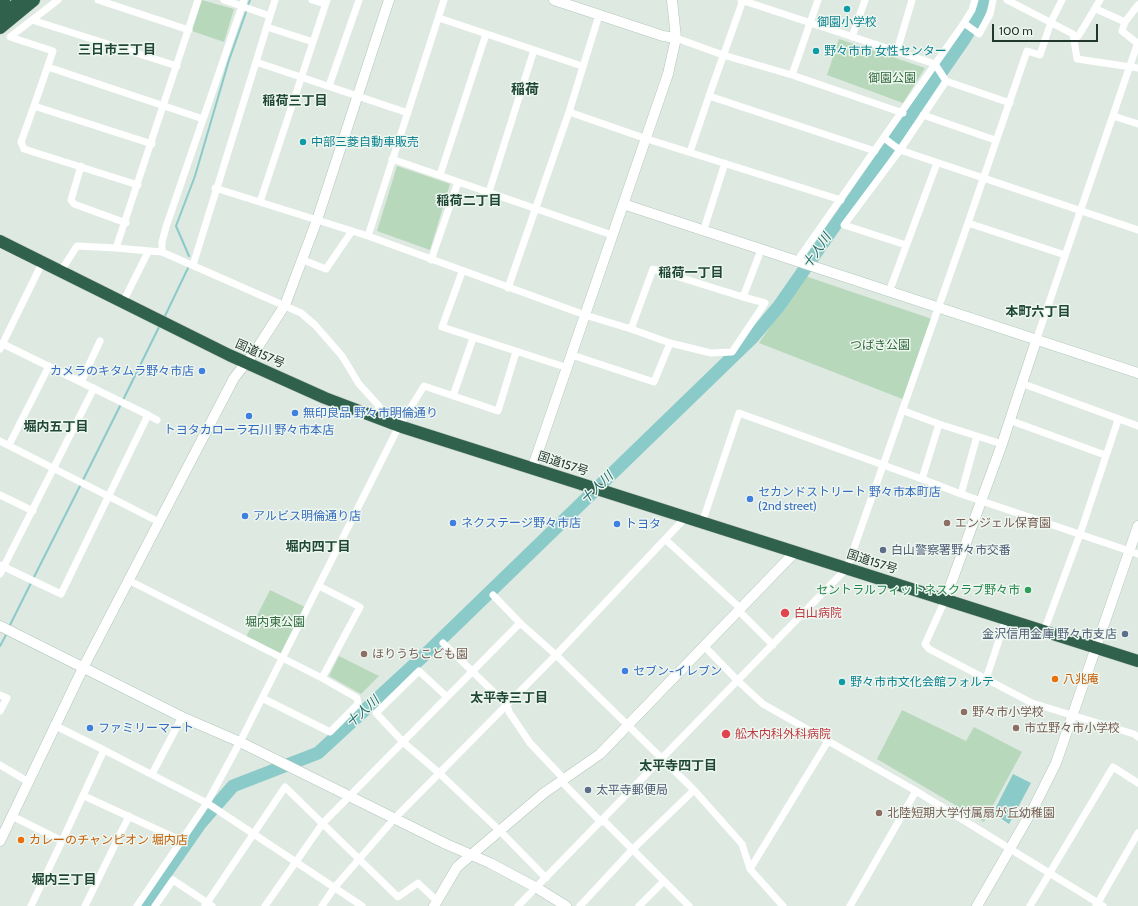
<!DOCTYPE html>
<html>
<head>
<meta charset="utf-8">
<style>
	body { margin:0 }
	#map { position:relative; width:1138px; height:906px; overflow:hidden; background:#dee9e2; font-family:Cabin,sans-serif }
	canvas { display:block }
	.scale { position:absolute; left:992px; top:24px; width:106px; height:18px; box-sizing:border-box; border:2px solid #21372d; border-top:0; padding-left:5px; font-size:12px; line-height:14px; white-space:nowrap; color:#21372d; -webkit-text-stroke:3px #eef6f0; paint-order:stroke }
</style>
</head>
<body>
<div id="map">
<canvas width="1138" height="906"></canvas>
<div class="scale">100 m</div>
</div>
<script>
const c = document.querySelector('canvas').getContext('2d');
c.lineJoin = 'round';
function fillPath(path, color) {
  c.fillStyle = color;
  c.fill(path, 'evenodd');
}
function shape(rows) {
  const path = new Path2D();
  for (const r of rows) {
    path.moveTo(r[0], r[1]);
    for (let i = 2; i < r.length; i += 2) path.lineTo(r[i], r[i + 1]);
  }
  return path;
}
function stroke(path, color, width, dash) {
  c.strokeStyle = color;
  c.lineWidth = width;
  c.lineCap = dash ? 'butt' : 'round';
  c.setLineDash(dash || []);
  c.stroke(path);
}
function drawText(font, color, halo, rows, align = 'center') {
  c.font = font + ' Cabin,"Noto Sans JP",sans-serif';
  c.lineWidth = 3;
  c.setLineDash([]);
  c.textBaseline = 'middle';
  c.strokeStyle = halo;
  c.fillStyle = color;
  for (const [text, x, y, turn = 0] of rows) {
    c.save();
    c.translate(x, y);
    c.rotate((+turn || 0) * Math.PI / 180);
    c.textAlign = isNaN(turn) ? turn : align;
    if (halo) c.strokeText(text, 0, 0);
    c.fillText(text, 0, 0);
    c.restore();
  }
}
fillPath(shape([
	[202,0,234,9,224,42,192,31],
	[839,39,925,68,903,103,827,75],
	[397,166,450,184,430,250,377,231],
	[805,276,932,319,905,400,759,343],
	[270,590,305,607,281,655,246,637],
	[339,656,379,676,361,694,329,676],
	[902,710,966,741,974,727,1022,752,984,822,877,759]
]), '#b8d8bb');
fillPath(shape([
	[1013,774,1031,783,1009,824,993,813]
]), '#8acac8');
stroke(shape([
	[248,5,250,0],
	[189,256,176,226,195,176,229,60,246,12],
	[164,318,188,268],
	[123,400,160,325],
	[83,480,121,404],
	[33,579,81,484],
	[9,627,31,583],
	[0,646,7,633]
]), '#8acac8', 2);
stroke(shape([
	[143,906,200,824,233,786,318,753,431,649,753,337,779,306,963,41,977,18,984,0]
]), '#8acac8', 13);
const secondary = shape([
	[554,0,663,36,676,38],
	[623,204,1138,373],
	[532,469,668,74,676,38,672,0],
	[945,600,1002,444,1036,341],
	[0,626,182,717,240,742,446,844,490,863,537,888,566,906],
	[0,841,84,666,234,378,256,350,285,305,317,220,389,0],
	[434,906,457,867,544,793,600,754,795,552],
	[977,906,1034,807,1056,763,1138,526]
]);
const highway = shape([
	[0,3,4,0],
	[0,16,22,0],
	[0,28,34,0],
	[0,241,229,355,325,398,399,426,1138,661]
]);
stroke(secondary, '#b2c7bc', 11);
stroke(highway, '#bcc3c0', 13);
stroke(shape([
	[58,0,10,37,53,51,34,106,152,144],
	[98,0,189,30],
	[224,0,270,16,256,62,408,113],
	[312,0,325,4],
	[741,0,935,64,946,81],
	[1007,0,1073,34,1077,59,1138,68],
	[1096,9,1125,22],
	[270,16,275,0],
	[439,18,582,66],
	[32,20,177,66],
	[964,23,979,34,990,14,993,0],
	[267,27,313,42],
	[852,37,865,0],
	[676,38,723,55,792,75,903,113],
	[1074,40,1079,35,1100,0],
	[1137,43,1122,31,1125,22,1138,5],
	[897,51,912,0],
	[48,67,203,119],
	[792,75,818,0],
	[329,86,359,0],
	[709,96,743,0],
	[34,106,21,142,24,149,138,185],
	[569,112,647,139,841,200],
	[923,115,995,140],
	[1113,116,1138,124],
	[884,138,900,150,1138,230],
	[690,152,709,96,875,151],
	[392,159,612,235],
	[81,166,71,200,74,204,126,223],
	[440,175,486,34],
	[215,188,368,236,585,315,631,329],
	[489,192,534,50],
	[260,202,327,0],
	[968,223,1027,51,1040,55,1051,22,1062,0],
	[704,229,725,163],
	[368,236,444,0],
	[906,245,844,225,900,150,946,81,1010,103],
	[116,248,162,252,301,313,315,325,342,356,359,384,379,406,375,417],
	[162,252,162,242,166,227,244,0],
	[303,260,326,269,352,231],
	[431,260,458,182],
	[797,261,964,23,972,10,975,0],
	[193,265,256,62],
	[61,271,77,246,116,248,198,0],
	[462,272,442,327,568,368],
	[508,288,569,112,599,15],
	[889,292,937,163],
	[123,302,148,252],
	[1036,341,1138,42],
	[670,343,711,353,732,352,765,303,743,297],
	[3,344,148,415],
	[0,349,43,261],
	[572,355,654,382,670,343,631,329,653,269,743,297,761,250],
	[81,382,100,341],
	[1021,383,1138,426],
	[453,396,473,338],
	[904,411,939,424],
	[1009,420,1105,455],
	[977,436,961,494,1138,554],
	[0,441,159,522],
	[9,445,49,366],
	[922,479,961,494],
	[0,495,33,511],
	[702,523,739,413,922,479,939,424,1002,444],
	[666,540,741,609],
	[0,565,61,594,148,415,157,420],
	[0,574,94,388],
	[130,581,322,678,357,698,358,704,330,732,262,698],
	[319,586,360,607,322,678],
	[493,595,520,623],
	[945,600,925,644,929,649,1032,703,1134,734,1138,737],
	[739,611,773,645],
	[1044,631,1080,534,1118,420],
	[443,643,507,705,509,712,530,743,563,778],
	[705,647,738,681,763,704,916,791,1103,906],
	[986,679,1006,619],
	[0,695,7,698,0,711],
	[447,697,419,671,376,713,403,742,439,773,500,831,546,878],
	[54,725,104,750],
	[0,765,27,781],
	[152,774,182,717],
	[561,781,601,822],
	[84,796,180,840],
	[12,816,62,841,104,750,207,803,362,906],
	[603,820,689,906],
	[750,869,828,741],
	[31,906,62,841],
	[85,906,129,816],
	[137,906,207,803,240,742,399,426,424,386,498,411,516,352],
	[155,906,173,880,212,906],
	[205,906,285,787,398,897,418,883,437,901],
	[265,906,323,823,520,623,556,655,694,790,742,844,750,869,783,906],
	[322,906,334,888,394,819,556,655,686,517],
	[518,906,847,568,968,223,1065,255],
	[580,906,632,850,694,790],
	[639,906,664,881],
	[850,906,916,791],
	[1030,906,1113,767,1138,783],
	[1096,906,1138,833]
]), '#fff', 7);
stroke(secondary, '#fff', 10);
stroke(highway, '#2f614d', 12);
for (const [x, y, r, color] of [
	[847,9,4,"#0f9aa8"],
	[816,51,4,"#0f9aa8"],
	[303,142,4,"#0f9aa8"],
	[202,371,4,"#3f7fe0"],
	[295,413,4,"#3f7fe0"],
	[249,416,4,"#3f7fe0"],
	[750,499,4,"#3f7fe0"],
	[245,516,4,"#3f7fe0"],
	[453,523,4,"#3f7fe0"],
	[947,523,4,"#8d6e63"],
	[617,524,4,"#3f7fe0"],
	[883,550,4,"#5c6f8a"],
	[1028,590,4,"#2e9e5b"],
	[785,613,5,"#e0444e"],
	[1125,634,4,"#5c6f8a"],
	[364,654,4,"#8d6e63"],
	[625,671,4,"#3f7fe0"],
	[1055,679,4,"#e8710a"],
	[842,682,4,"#0f9aa8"],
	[964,712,4,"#8d6e63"],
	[90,728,4,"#3f7fe0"],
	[1016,728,4,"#8d6e63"],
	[726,734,5,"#e0444e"],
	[588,790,4,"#5c6f8a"],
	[879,813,4,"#8d6e63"],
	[21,840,4,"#e8710a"]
]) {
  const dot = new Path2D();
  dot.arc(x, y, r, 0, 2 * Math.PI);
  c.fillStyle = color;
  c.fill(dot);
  stroke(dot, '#eef6f0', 1.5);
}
drawText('12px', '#0d838f', '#eef6f0', [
	["御園小学校",847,22,"center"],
	["野々市市 女性センター",824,51],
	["中部三菱自動車販売",311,142],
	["野々市市文化会館フォルテ",850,682]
], 'left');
drawText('12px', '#2f6a3a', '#eef6f0', [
	["御園公園",892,78],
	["つばき公園",880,345],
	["堀内東公園",275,622]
]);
drawText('12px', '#21372d', '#eef6f0', [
	["国道157号",260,354,24],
	["国道157号",563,464,18],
	["国道157号",872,562,18]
]);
drawText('12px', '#366cbe', '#eef6f0', [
	["カメラのキタムラ野々市店",194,371,"right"],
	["無印良品 野々市明倫通り",303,413],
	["トヨタカローラ石川 野々市本店",249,430,"center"],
	["セカンドストリート 野々市本町店",758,492],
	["(2nd street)",758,506],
	["アルビス明倫通り店",253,516],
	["ネクステージ野々市店",461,523],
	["トヨタ",625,524],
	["セブン-イレブン",633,671],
	["ファミリーマート",98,728]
], 'left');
drawText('12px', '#785e54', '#eef6f0', [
	["エンジェル保育園",955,523],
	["ほりうちこども園",372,654],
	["野々市小学校",972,712],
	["市立野々市小学校",1024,728],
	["北陸短期大学付属扇が丘幼稚園",887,813]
], 'left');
drawText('12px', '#4e5e75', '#eef6f0', [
	["白山警察署野々市交番",891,550],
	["金沢信用金庫 野々市支店",1117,634,"right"],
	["太平寺郵便局",596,790]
], 'left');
drawText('12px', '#27864d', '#eef6f0', [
	["セントラルフィットネスクラブ野々市",1020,590]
], 'right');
drawText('12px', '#be3a42', '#eef6f0', [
	["白山病院",794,613],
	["舩木内科外科病院",735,734]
], 'left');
drawText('12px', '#c56008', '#eef6f0', [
	["八兆庵",1063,679],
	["カレーのチャンピオン 堀内店",29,840]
], 'left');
drawText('bold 13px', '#1f4736', '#eef6f0', [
	["三日市三丁目",117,50],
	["稲荷三丁目",295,101],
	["稲荷二丁目",469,201],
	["稲荷一丁目",691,273],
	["本町六丁目",1038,312],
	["堀内五丁目",56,427],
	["堀内四丁目",318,547],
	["太平寺三丁目",509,698],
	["太平寺四丁目",678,766],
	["堀内三丁目",64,880]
]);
drawText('italic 13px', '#206d6c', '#eef6f0', [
	["十人川",817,251,-55],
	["十人川",597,488,-44],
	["十人川",363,712,-43]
]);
drawText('bold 14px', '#1f4736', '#eef6f0', [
	["稲荷",525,90]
]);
</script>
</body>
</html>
